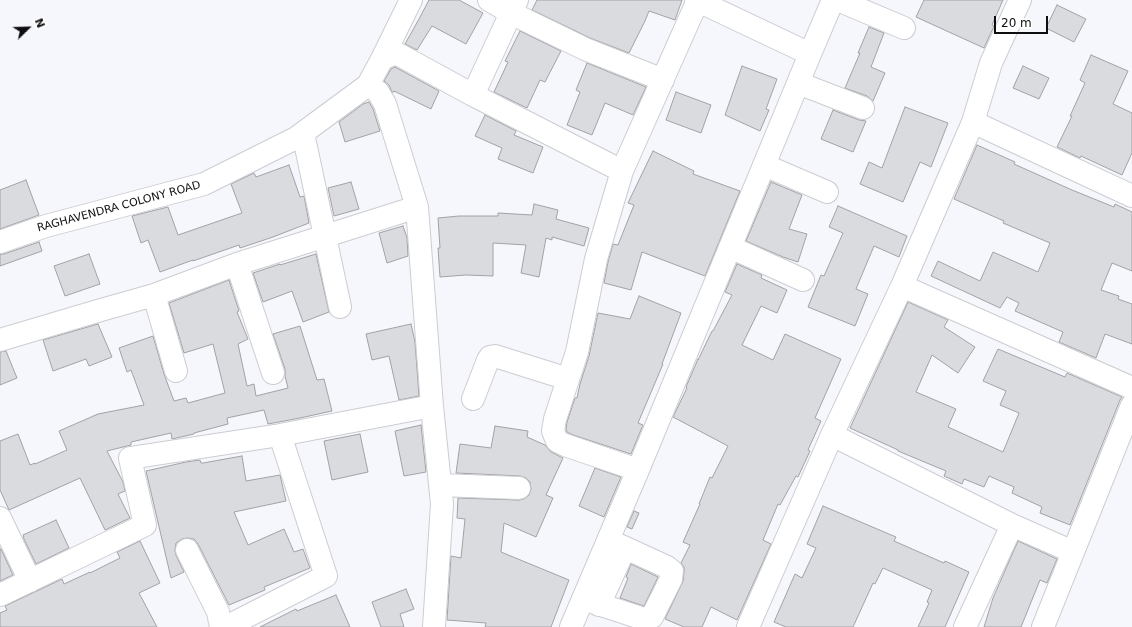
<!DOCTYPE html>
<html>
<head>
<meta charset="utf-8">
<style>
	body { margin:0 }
	#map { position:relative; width:1132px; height:627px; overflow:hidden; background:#f6f7fc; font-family:"DejaVu Sans",sans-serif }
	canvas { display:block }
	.north { position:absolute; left:8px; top:8px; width:40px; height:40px; -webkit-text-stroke:3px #fff; paint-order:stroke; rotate:67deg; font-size:11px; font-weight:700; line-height:16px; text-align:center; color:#0e0e10 }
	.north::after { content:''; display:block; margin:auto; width:14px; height:18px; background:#0e0e10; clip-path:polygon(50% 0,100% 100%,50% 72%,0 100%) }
	.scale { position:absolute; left:994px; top:16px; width:54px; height:18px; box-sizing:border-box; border:2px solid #0e0e10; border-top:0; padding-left:5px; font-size:12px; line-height:14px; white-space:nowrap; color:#0e0e10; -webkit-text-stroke:3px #fff; paint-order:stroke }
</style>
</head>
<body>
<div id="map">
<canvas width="1132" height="627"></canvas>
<div class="north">N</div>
<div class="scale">20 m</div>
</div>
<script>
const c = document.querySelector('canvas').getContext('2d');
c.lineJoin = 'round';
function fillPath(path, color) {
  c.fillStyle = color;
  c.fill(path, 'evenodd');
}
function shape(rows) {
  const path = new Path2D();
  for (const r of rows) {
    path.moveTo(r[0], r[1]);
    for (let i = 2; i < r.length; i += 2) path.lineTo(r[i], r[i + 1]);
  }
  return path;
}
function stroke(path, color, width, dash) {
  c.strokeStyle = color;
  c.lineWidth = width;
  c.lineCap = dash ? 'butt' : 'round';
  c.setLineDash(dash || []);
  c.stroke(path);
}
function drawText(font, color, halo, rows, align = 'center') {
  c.font = font + ' "DejaVu Sans",sans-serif';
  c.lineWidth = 3;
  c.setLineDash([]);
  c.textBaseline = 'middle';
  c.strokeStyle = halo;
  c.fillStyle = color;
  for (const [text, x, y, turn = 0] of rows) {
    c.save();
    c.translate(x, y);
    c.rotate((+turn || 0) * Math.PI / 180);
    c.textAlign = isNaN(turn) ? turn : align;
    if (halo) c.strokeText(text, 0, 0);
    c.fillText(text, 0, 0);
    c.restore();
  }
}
const building = shape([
	[429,0,459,0,483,13,466,44,432,26,417,50,405,44,419,19,429,0],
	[537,0,682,0,675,20,649,11,645,21,629,53,590,38,532,10,537,0],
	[924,0,1003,0,992,25,994,26,984,48,916,17,924,0],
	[1057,5,1086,19,1074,42,1046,28,1057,5],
	[869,27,884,33,871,67,885,73,873,101,867,96,845,88,860,53,858,53,869,27],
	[520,31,561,51,545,82,540,80,527,108,494,92,508,62,505,61,520,31],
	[1091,55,1128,71,1113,104,1132,113,1132,153,1122,175,1081,156,1080,158,1057,147,1072,116,1070,116,1085,83,1080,80,1091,55],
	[587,63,646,87,633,115,605,103,592,135,567,125,580,92,576,90,587,63],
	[742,66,777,79,766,109,769,110,760,131,725,115,742,66],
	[1023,66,1049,78,1039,99,1013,88,1023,66],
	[395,67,439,91,431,109,394,91,394,92,392,92,389,85,384,81,391,69,395,67],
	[676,92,711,105,701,133,666,120,676,92],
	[369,102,373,109,380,131,345,142,339,122,363,104,369,102],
	[905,107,948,123,931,167,920,162,903,202,860,184,869,162,882,168,905,107],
	[833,110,859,120,866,121,853,152,821,139,833,110],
	[485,115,516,131,514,135,543,147,533,173,498,159,502,148,475,136,485,115],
	[977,145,1015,162,1014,164,1072,190,1114,207,1115,204,1132,212,1132,271,1112,263,1101,290,1119,296,1118,299,1132,304,1132,344,1105,334,1096,358,1059,342,1063,332,1015,311,1019,303,1007,297,1000,308,931,276,938,261,980,281,993,252,1038,272,1050,243,1003,223,1004,221,954,199,977,145],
	[653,151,694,171,693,174,740,191,705,276,642,252,631,290,604,283,608,262,613,244,618,245,634,205,628,203,653,151],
	[289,165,300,197,304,196,309,223,273,237,240,248,239,245,193,261,193,260,160,272,148,240,141,243,132,216,168,207,178,235,242,213,231,184,254,173,256,177,289,165],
	[26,180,39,215,0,229,0,190,26,180],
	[351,182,359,209,334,216,328,188,351,182],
	[771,182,802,195,789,229,807,234,798,262,783,257,746,241,771,182],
	[534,204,558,210,556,219,589,228,584,246,552,237,552,240,546,238,539,277,521,273,526,245,493,243,493,276,466,275,440,277,438,248,440,248,438,218,459,216,498,216,498,213,532,215,534,204],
	[838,206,907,236,899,257,874,246,856,289,868,294,855,326,808,307,821,275,824,276,843,233,829,227,838,206],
	[403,226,407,238,408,256,387,263,379,233,403,226],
	[39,242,42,251,0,266,0,254,4,254,39,242],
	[89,254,100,284,65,296,54,266,89,254],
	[316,254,329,312,303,322,292,291,263,302,253,273,280,264,280,265,316,254],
	[737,264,762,275,761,278,787,290,777,313,761,306,742,345,773,360,785,334,841,359,815,418,821,421,808,450,810,451,798,477,796,476,780,505,778,504,763,540,771,544,737,620,711,607,702,627,684,627,665,619,683,581,684,572,684,567,681,563,690,545,683,542,700,504,699,504,710,477,712,478,728,446,673,417,687,388,686,387,698,359,698,360,712,331,713,331,732,295,725,292,737,264],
	[229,280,239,311,237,312,248,339,238,344,247,386,254,384,256,396,288,388,285,376,285,369,273,334,300,326,317,380,324,379,332,411,300,418,268,424,264,410,227,418,228,424,194,433,194,434,172,439,171,433,131,442,131,445,107,451,123,482,125,491,118,494,130,518,105,530,80,478,9,510,0,490,0,441,18,434,30,465,35,463,35,464,67,450,59,431,98,414,144,405,131,370,127,372,119,348,153,336,164,374,174,401,186,398,188,403,225,393,213,344,184,353,169,303,229,280],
	[639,296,681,313,662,364,663,364,638,423,643,425,631,454,573,435,567,432,566,430,567,422,575,398,577,398,580,384,589,356,598,313,630,319,639,296],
	[908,302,948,320,944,327,975,347,958,373,932,355,916,392,956,409,948,427,1003,452,1019,413,1000,405,1006,391,983,381,998,349,1065,377,1067,373,1122,397,1120,400,1070,525,1040,513,1042,507,1012,493,1014,487,989,476,984,487,964,479,962,484,944,476,946,471,898,451,898,450,850,428,908,302],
	[98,324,112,357,89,366,86,359,53,371,43,340,98,324],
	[411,324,415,342,419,396,399,400,389,356,372,360,366,334,411,324],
	[6,351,17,378,0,385,0,352,6,351],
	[421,425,426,472,404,476,395,431,421,425],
	[495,426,528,431,527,437,545,445,551,452,563,458,546,495,553,498,536,537,504,523,501,552,569,580,551,627,485,627,486,623,447,620,451,556,461,558,465,519,457,518,458,498,519,500,524,499,529,495,531,489,530,482,526,478,520,476,456,473,460,444,491,448,495,426],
	[360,434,368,472,332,480,324,441,360,434],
	[242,456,246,481,280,475,286,501,234,512,248,545,284,529,294,552,303,549,310,568,264,587,265,590,229,605,198,544,194,539,187,538,182,539,176,543,175,550,176,555,184,572,171,578,146,471,186,462,200,460,201,463,203,463,242,456],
	[595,468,621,477,604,517,579,506,595,468],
	[823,506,896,537,894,541,944,563,945,561,969,572,945,627,918,627,929,603,927,602,932,590,883,568,875,584,873,583,853,627,786,627,774,622,795,574,802,578,816,548,807,544,823,506],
	[634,511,639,513,632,529,627,527,634,511],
	[56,520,69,548,36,564,23,537,24,537,23,535,56,520],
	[140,541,160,583,139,593,157,627,0,627,0,613,7,610,5,606,62,579,64,584,90,572,90,573,120,558,117,552,140,541],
	[1018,541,1057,559,1047,583,1040,580,1021,627,984,627,993,598,1018,541],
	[0,549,1,549,13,575,0,581,0,549],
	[631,564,658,577,644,606,620,598,628,578,626,577,631,564],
	[406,589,414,609,400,614,404,627,381,627,372,602,406,589],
	[336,595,350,627,260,627,296,609,297,611,336,595]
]);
fillPath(building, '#dadbdf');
stroke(building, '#a1a2a6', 1);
const minor = shape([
	[489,0,511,13,585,49,663,80],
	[696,0,810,54],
	[838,0,904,28],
	[382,59,411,0],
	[798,83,863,108],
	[368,85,378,92,385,104,417,207,432,406,442,504,434,627],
	[473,95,511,13,517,0],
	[973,122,1132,196],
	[303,133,340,307],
	[764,165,827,192],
	[0,242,46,226,204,184,296,138,368,85,382,59,396,53,473,95,622,171],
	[730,247,803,280],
	[237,264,273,373],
	[902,286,1132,388],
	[154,295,176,371],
	[0,340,101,310,154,295,237,264,417,207],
	[473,399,488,360,490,357,495,356,568,379],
	[832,435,1012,525,1073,552],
	[638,470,565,445,557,441,553,431,555,419,577,352,596,259,622,171,698,0],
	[440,485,519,488],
	[0,518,30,581],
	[187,550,218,612,221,627],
	[0,595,145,525,130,458,280,435,432,406],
	[583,599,644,619,648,619,652,617,671,579,672,571,667,567,608,540],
	[599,605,625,548],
	[226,627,326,576,280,435],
	[571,627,638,470,810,54,833,0],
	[748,627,832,435,902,286,973,122,991,63,1020,0],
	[965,627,1012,525],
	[1043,627,1132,405]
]);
stroke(minor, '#cccdd1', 24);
stroke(minor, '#fff', 22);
drawText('11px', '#0e0e10', '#fff', [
	["RAGHAVENDRA COLONY ROAD",119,207,-15]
]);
</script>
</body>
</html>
